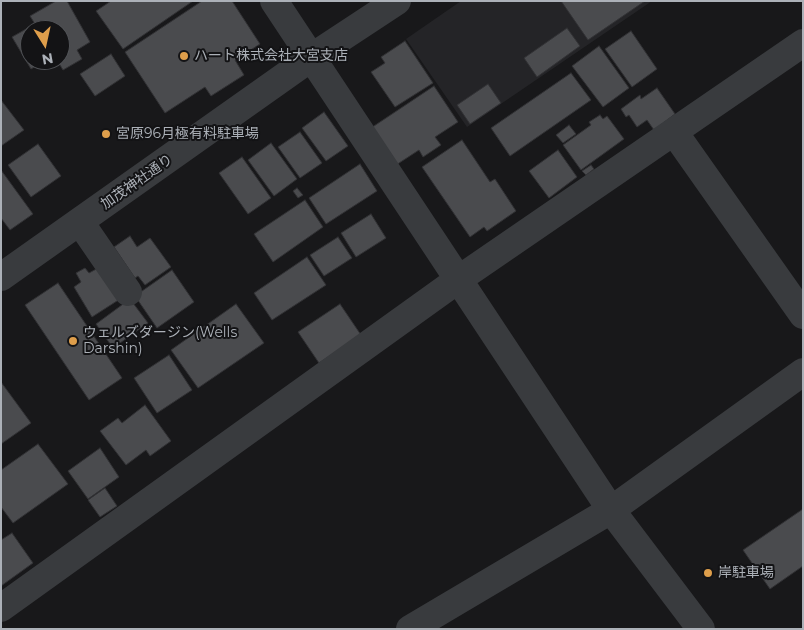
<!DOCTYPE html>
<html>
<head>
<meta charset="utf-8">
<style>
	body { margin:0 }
	#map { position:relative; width:804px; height:630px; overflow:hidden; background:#18181a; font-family:Montserrat,sans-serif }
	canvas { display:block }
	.frame { position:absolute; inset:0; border:2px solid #acb1b8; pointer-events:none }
	.north { position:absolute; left:20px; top:20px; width:50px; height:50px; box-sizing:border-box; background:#131315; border:1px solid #505256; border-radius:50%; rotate:170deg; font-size:14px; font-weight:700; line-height:20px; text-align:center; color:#acb1b8 }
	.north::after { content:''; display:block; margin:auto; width:18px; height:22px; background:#de9e4b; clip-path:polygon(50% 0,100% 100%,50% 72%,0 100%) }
</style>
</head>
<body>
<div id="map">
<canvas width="804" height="630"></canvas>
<div class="frame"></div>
<div class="north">N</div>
</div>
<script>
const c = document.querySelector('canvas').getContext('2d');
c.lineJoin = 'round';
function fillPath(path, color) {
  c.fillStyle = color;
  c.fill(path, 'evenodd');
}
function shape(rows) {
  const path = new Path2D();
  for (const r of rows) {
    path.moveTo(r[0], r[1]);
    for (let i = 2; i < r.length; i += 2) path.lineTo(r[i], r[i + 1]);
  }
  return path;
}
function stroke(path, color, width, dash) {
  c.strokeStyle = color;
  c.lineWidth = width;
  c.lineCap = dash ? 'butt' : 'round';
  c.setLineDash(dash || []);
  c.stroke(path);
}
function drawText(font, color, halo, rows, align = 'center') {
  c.font = font + ' Montserrat,"Noto Sans JP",sans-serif';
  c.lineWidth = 4;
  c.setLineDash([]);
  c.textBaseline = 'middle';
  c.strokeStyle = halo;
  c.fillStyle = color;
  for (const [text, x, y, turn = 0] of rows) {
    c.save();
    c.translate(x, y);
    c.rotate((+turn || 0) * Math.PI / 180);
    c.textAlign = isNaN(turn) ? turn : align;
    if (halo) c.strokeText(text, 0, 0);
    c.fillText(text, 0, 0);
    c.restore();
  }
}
fillPath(shape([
	[461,1,652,1,467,127,406,39]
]), '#242427');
const building = shape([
	[56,1,67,1,90,42,77,50,82,59,63,70,57,60,60,60,60,30,30,30,30,60,46,60,31,69,12,37,35,24,30,16,56,1],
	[111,1,193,1,123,49,96,11,111,1],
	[202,1,232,1,260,44,235,60,244,75,211,96,205,87,165,113,125,52,202,1],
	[561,1,645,1,588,40,561,1],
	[567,28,580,46,537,77,524,58,567,28],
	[631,31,657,69,632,87,605,49,631,31],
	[405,41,433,83,395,107,371,72,385,63,381,57,405,41],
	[599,46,629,88,603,107,572,66,599,46],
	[111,54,125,76,95,96,80,74,111,54],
	[571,73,591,100,510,156,491,128,571,73],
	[488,84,501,103,470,124,457,105,488,84],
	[434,86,458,122,435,137,441,145,423,157,419,150,396,165,371,128,434,86],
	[657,88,675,114,654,130,647,120,637,127,629,115,626,117,621,109,640,95,641,99,657,88],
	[1,100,24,130,1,146,1,100],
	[324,112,348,146,326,161,302,128,324,112],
	[600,115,603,119,607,116,624,139,581,170,563,145,591,125,589,122,600,115],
	[569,125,576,134,563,143,556,135,569,125],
	[300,132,322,163,300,178,278,147,300,132],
	[462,140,490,182,495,179,516,211,487,231,484,227,470,237,422,167,462,140],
	[271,143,297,179,274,196,248,160,271,143],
	[38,144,61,176,31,197,8,165,38,144],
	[558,150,577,177,549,198,529,171,558,150],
	[242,157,271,198,248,214,219,173,242,157],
	[360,164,377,191,326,224,309,198,360,164],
	[591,165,594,169,586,175,582,171,591,165],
	[1,170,33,214,10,230,1,218,1,170],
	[297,188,303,195,298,198,293,191,297,188],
	[305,200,323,227,273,262,254,234,305,200],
	[371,214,386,238,356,257,341,233,371,214],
	[130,236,137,247,150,238,171,267,145,285,138,276,135,278,114,247,130,236],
	[338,237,352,258,324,276,310,255,338,237],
	[307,257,326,285,272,320,254,293,307,257],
	[100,267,120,299,92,317,74,287,81,282,76,273,85,268,89,273,100,267],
	[172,270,194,302,157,328,135,296,172,270],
	[58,283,122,378,89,400,25,305,58,283],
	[130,299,148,323,113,348,96,324,130,299],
	[236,304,264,343,198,388,171,350,236,304],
	[340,304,361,335,319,363,298,332,340,304],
	[169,355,192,390,157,413,134,378,169,355],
	[1,382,31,423,1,444,1,382],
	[145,405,171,441,150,456,146,450,126,465,100,431,118,418,122,423,145,405],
	[38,444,68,484,13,523,1,507,1,470,38,444],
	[100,448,119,477,88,499,68,471,100,448],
	[105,488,117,506,100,517,88,500,105,488],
	[803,509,803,566,770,589,743,550,803,509],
	[12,533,33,563,1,586,1,540,12,533]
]);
fillPath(building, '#4a4b4e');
stroke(building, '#323235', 1);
stroke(shape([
	[274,1,611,510,701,629],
	[674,132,803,315],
	[80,222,128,292],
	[1,277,312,57,397,1],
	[1,608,459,279,803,43],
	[410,629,611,510,803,372]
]), '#393b3e', 28);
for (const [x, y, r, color] of [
	[184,56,5,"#de9e4b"],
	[106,134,5,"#de9e4b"],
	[73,341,5,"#de9e4b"],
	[708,573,5,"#de9e4b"]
]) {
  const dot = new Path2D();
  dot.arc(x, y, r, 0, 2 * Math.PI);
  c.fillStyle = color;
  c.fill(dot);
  stroke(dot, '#131315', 2);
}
drawText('14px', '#acb1b8', '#131315', [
	["ハート株式会社大宮支店",194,56],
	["宮原96月極有料駐車場",116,134],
	["ウェルズダージン(Wells",83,333],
	["Darshin)",83,349],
	["岸駐車場",718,573]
], 'left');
drawText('14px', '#acb1b8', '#131315', [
	["加茂神社通り",137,182,-35]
]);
</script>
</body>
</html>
